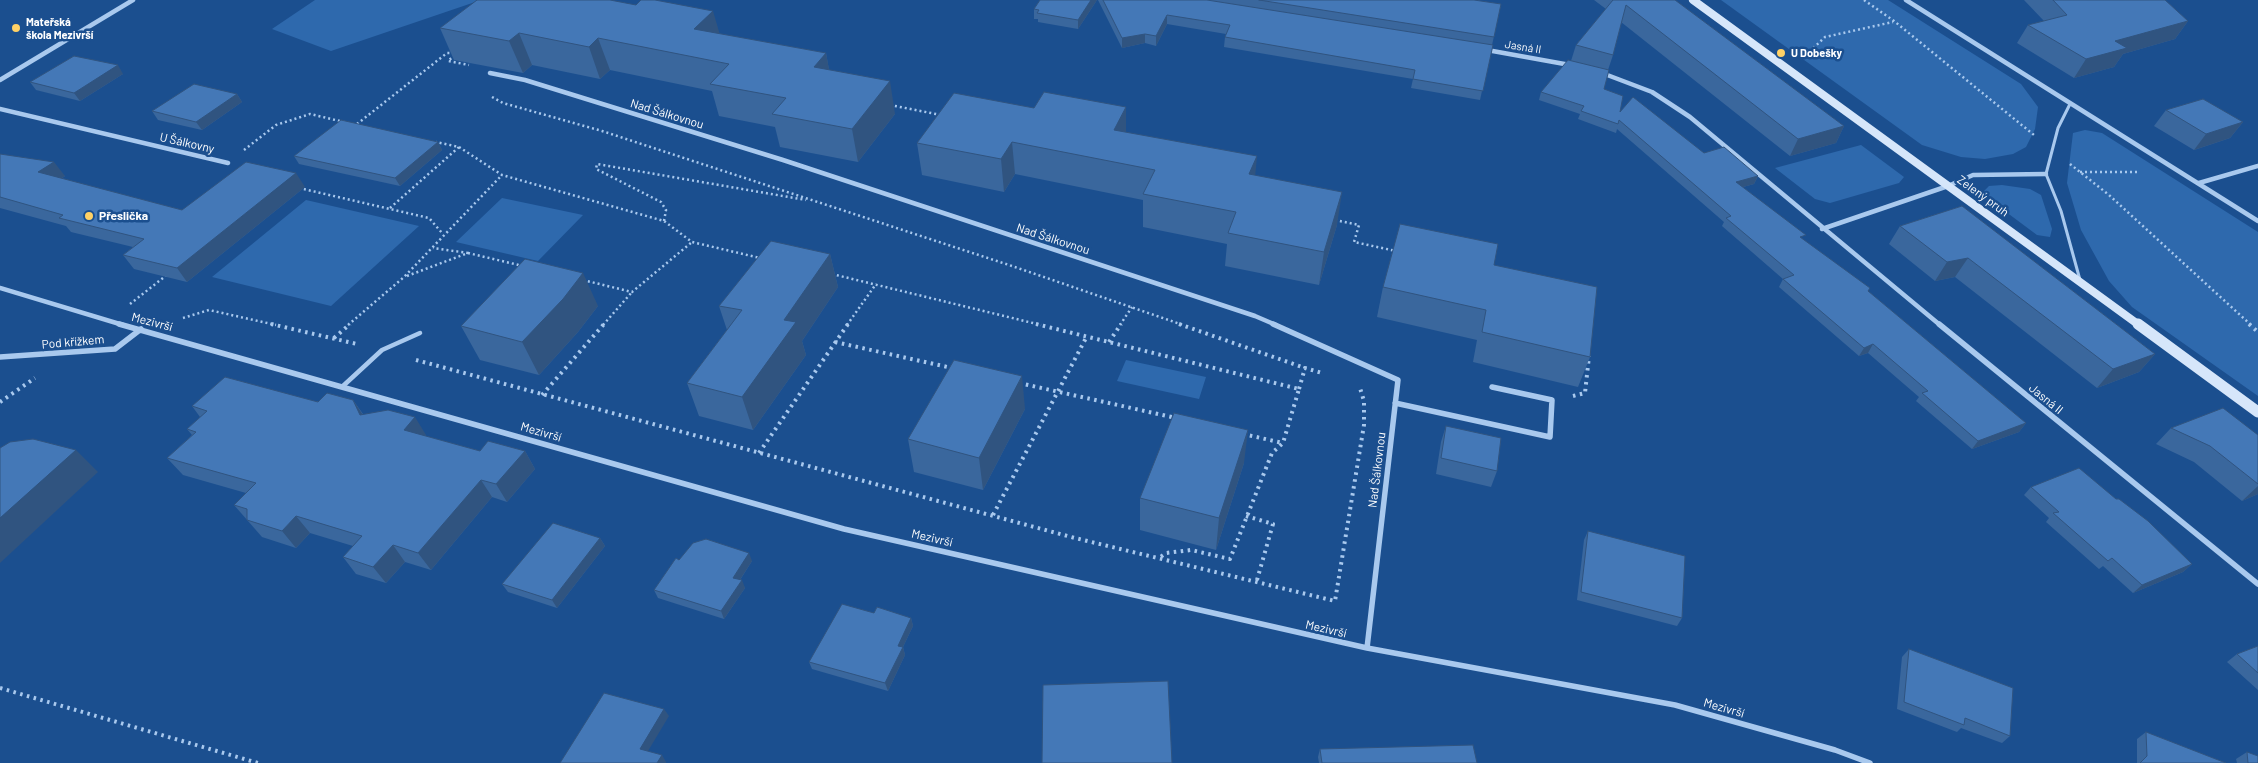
<!DOCTYPE html>
<html>
<head>
<meta charset="utf-8">
<style>
	body { margin:0 }
	canvas { display:block; background:#1b4f8f }
</style>
</head>
<body>
<canvas width="2258" height="763"></canvas>
<script>
const c = document.querySelector('canvas').getContext('2d');
c.lineJoin = 'round';
function fillPath(path, color) {
  c.fillStyle = color;
  c.fill(path, 'evenodd');
}
function shape(rows) {
  const path = new Path2D();
  for (const r of rows) {
    path.moveTo(r[0], r[1]);
    for (let i = 2; i < r.length; i += 2) path.lineTo(r[i], r[i + 1]);
  }
  return path;
}
function stroke(path, color, width, dash) {
  c.strokeStyle = color;
  c.lineWidth = width;
  c.lineCap = dash ? 'butt' : 'round';
  c.setLineDash(dash || []);
  c.stroke(path);
}
function drawText(font, color, halo, rows, align = 'center') {
  c.font = font + ' Barlow,sans-serif';
  c.lineWidth = 5;
  c.setLineDash([]);
  c.textBaseline = 'middle';
  c.strokeStyle = halo;
  c.fillStyle = color;
  for (const [text, x, y, turn = 0] of rows) {
    c.save();
    c.translate(x, y);
    c.rotate((+turn || 0) * Math.PI / 180);
    c.textAlign = isNaN(turn) ? turn : align;
    if (halo) c.strokeText(text, 0, 0);
    c.fillText(text, 0, 0);
    c.restore();
  }
}
fillPath(shape([
	[315,0,481,0,331,51,272,29],
	[1721,0,1888,0,2021,84,2038,107,2035,129,2026,147,2013,154,1985,159,1961,157,1922,145],
	[2085,130,2102,133,2258,232,2258,396,2132,307,2109,281,2081,230,2067,183,2073,133],
	[1861,145,1904,177,1899,183,1830,203,1815,199,1775,168],
	[2002,185,2030,189,2041,195,2052,229,2050,237,2037,235,1986,197,1984,191,1989,186],
	[502,198,583,215,538,261,456,242],
	[306,200,419,226,331,306,212,277],
	[1126,360,1206,377,1199,399,1117,381]
]), '#2e69ad');
stroke(shape([
	[1864,0,1894,21,2034,135],
	[455,55,448,61,469,65],
	[1806,55,1825,37,1893,22],
	[492,97,503,103,602,131,1009,265,1183,325],
	[890,105,941,115],
	[357,124,447,53,454,53],
	[459,147,502,175,664,221,692,242,760,258],
	[244,150,276,125,310,114,344,122],
	[2070,164,2109,195,2251,325],
	[2080,172,2138,172],
	[299,188,429,218,443,234],
	[390,208,459,147,436,142],
	[1335,220,1359,225,1354,242,1396,251],
	[664,221,666,210,661,202,596,169,597,164,806,200],
	[468,253,523,266],
	[832,274,1041,325],
	[407,276,468,253,433,248],
	[583,280,632,292,692,242],
	[130,304,168,274],
	[183,318,209,310,276,325],
	[348,325,404,277,502,175],
	[603,325,632,292],
	[847,325,876,284],
	[1120,325,1132,307]
]), '#a9c9ee', 2.5, [2, 3]);
stroke(shape([
	[271,324,357,344],
	[1036,324,1299,389,1283,443,1272,453,1230,559,1191,550,1166,553,1159,558],
	[1179,324,1305,368],
	[2249,324,2258,332],
	[334,338,350,324],
	[835,342,952,368],
	[1109,342,1121,324],
	[416,360,1075,538,1335,601,1364,425,1364,401,1360,388],
	[1019,383,1176,418],
	[1299,389,1305,368,1322,373],
	[542,395,604,324],
	[1573,396,1585,393,1589,356],
	[0,402,35,378],
	[1243,434,1283,443],
	[759,453,848,324],
	[993,515,1087,336],
	[1246,516,1273,524,1257,580],
	[0,688,258,763]
]), '#a9c9ee', 4, [2.5, 4.5]);
stroke(shape([
	[2070,104,2058,128,2046,174,2061,211,2080,280]
]), '#a9c9ee', 3);
stroke(shape([
	[343,386,382,350,420,333]
]), '#a9c9ee', 4.5);
stroke(shape([
	[1906,0,2258,221],
	[1487,50,1570,65],
	[490,73,525,80,783,160,1255,316,1276,325],
	[1602,73,1652,92,1690,117,1940,325],
	[0,80,133,0],
	[0,109,228,163],
	[2199,183,2258,166],
	[1822,229,1948,186,1973,175,2046,174],
	[0,288,123,325]
]), '#a9c9ee', 4.5);
stroke(shape([
	[119,324,844,529,1367,648,1675,705,1835,750,1870,763],
	[1273,324,1398,380,1367,648],
	[1939,324,2258,584],
	[0,357,115,349,141,329],
	[1395,403,1550,437,1552,400,1492,387]
]), '#a9c9ee', 5.5);
stroke(shape([
	[1693,0,2139,325]
]), '#d6e6fa', 8);
stroke(shape([
	[2138,324,2258,412]
]), '#d6e6fa', 11);
fillPath(shape([
	[1097,0,1078,29,1038,22,1038,19,1034,19,1034,9],
	[1098,0,1474,0,1501,4,1480,100,1411,88,1413,79,1224,47,1225,37,1226,34,1167,24,1156,46,1145,43,1122,48],
	[1594,0,1675,0,1844,126,1836,143,1790,156,1621,22,1613,55,1608,70,1604,89,1620,112,1704,153,1758,176,1754,184,1743,187,1803,240,1868,291,2026,423,2019,432,1972,449,1916,401,1919,397,1868,353,1859,356,1779,287,1783,279,1722,226,1724,222,1617,129,1616,133,1578,119,1580,114,1539,100,1541,92,1571,61,1576,45,1606,9],
	[2024,0,2165,0,2188,21,2175,39,2123,54,2114,67,2074,78,2017,43,2028,25,2044,21],
	[440,28,719,34,826,53,829,70,895,114,858,162,780,147,775,127,719,116,712,91,610,70,600,79,532,65,523,73,454,60],
	[123,74,80,101,36,90,30,82],
	[237,94,242,102,202,130,158,120,152,111],
	[1126,107,1126,132,1255,175,1337,225,1319,285,1225,266,1227,244,1143,227,1143,200,1015,174,1004,192,922,175,917,143,1034,108],
	[2166,110,2243,122,2230,138,2194,150,2154,126],
	[438,142,442,150,400,186,299,164,294,156],
	[0,154,65,176,61,179,182,210,305,187,187,282,134,269,123,255,133,247,71,232,66,226,0,208],
	[1962,206,2155,354,2139,372,2097,388,1955,277,1935,281,1889,244,1900,226],
	[830,254,838,287,802,341,806,355,753,430,699,416,687,383,727,330,719,306],
	[1494,265,1590,357,1578,387,1473,362,1477,340,1377,317,1383,287],
	[598,306,578,332,539,375,480,360,461,326],
	[353,400,363,414,426,435,425,436,480,451,525,451,535,469,507,502,492,497,431,570,405,562,386,583,356,574,343,557,353,546,310,533,296,548,262,537,234,505,246,493,183,475,167,458,192,435,187,429,200,417,192,406],
	[1025,409,983,490,914,472,908,439],
	[1446,426,1497,471,1491,487,1436,474,1441,442],
	[2171,428,2258,435,2258,494,2242,501,2194,462,2156,444],
	[1244,463,1216,550,1140,530,1140,498],
	[2031,487,2192,564,2183,572,2133,593,2103,566,2099,569,2046,522,2049,518,2024,495],
	[1588,531,1682,618,1677,626,1577,600,1584,540],
	[600,538,605,546,557,608,508,592,502,584],
	[679,560,752,561,740,580,745,588,724,619,658,598,654,590],
	[874,613,911,618,913,626,903,647,905,655,888,691,812,669,809,662],
	[2258,646,2258,690,2227,662,2237,654],
	[1909,649,2010,736,2002,743,1961,728,1957,732,1897,709,1902,657],
	[2146,732,2226,763,2137,763,2137,739],
	[1320,749,1477,763,1319,763,1318,757],
	[2247,752,2258,763,2237,763,2236,759]
]), '#3a679d');
fillPath(shape([
	[1091,0,1097,0,1078,29,1078,20],
	[713,11,722,42,694,29],
	[1167,15,1167,24,1156,46,1156,36],
	[2188,21,2175,39,2123,54,2114,67,2074,78,2086,59,2115,41],
	[519,33,532,65,523,73,509,41],
	[1145,34,1145,43,1122,48,1122,38],
	[598,38,610,70,600,79,589,47],
	[826,53,832,85,814,67],
	[118,65,123,74,80,101,74,93],
	[890,81,895,114,858,162,852,129],
	[237,94,242,102,202,130,196,122],
	[1126,107,1126,140,1114,162,1114,130],
	[2243,122,2230,138,2194,150,2206,134],
	[1844,126,1836,143,1790,156,1798,139],
	[438,142,442,150,400,186,395,178],
	[1012,142,1015,174,1004,192,1001,159],
	[1257,156,1254,189,1249,174],
	[54,162,65,176,49,187,38,172],
	[296,173,305,187,187,282,177,268],
	[1758,176,1754,184,1732,190,1736,182],
	[1342,192,1337,225,1319,285,1324,252],
	[830,254,838,287,802,341,806,355,753,430,742,397,784,320],
	[1968,258,1955,277,1935,281,1947,262],
	[583,273,598,306,578,332,539,375,522,342],
	[1873,344,1868,353,1859,356,1864,348],
	[2155,354,2139,372,2097,388,2113,369],
	[1022,376,1025,409,983,490,979,458],
	[353,400,365,418,360,415],
	[415,417,426,435,415,447,404,430],
	[2026,423,2019,432,1972,449,1978,441],
	[1248,430,1244,463,1216,550,1219,518],
	[76,450,98,472,0,563,0,518],
	[525,451,535,469,507,502,496,484],
	[481,480,492,497,431,570,418,553],
	[2258,486,2258,494,2242,501],
	[296,516,310,533,296,548,282,531],
	[600,538,605,546,557,608,552,600],
	[393,545,405,562,386,583,373,567],
	[749,553,752,561,736,586,733,578],
	[2192,564,2183,572,2133,593,2142,585],
	[742,580,745,588,724,619,721,611],
	[911,618,913,626,903,647,905,655,888,691,885,683,898,646],
	[664,709,669,716,645,756,640,749],
	[662,755,666,762,666,763,657,763]
]), '#305480');
const building = shape([
	[477,0,610,0,636,5,641,0,655,0,713,11,694,29,826,53,814,67,890,81,852,129,772,114,786,98,710,84,729,64,598,38,589,47,519,33,509,41,440,28,477,0],
	[1040,0,1091,0,1078,20,1037,13,1039,10,1034,9,1040,0],
	[1103,0,1207,0,1493,45,1483,91,1413,79,1415,70,1225,37,1230,25,1167,15,1156,36,1145,34,1122,38,1103,0],
	[1259,0,1474,0,1501,4,1494,37,1259,0],
	[1613,0,1675,0,1844,126,1798,139,1626,5,1613,55,1576,45,1613,0],
	[2053,0,2165,0,2188,21,2115,41,2127,48,2086,59,2028,25,2067,15,2053,0],
	[74,56,118,65,74,93,30,82,74,56],
	[1568,60,1609,70,1604,89,1623,96,1620,112,1633,97,1704,153,1724,147,1758,176,1736,182,1806,235,1800,237,1870,288,1868,291,2026,423,1978,441,1922,393,1928,391,1873,344,1864,348,1783,279,1794,275,1726,218,1731,216,1619,120,1618,124,1581,111,1584,106,1541,92,1568,60],
	[194,84,237,94,196,122,152,111,194,84],
	[1044,92,1126,107,1114,130,1257,156,1249,174,1342,192,1324,252,1228,233,1236,212,1143,194,1155,170,1012,142,1001,159,917,143,954,93,1034,108,1044,92],
	[2203,99,2243,122,2206,134,2166,110,2203,99],
	[341,120,438,142,395,178,294,156,341,120],
	[0,154,54,162,38,172,182,210,246,162,296,173,177,268,123,255,144,239,59,218,63,215,0,197,0,154],
	[1962,206,2155,354,2113,369,1968,258,1947,262,1900,226,1962,206],
	[1400,224,1498,244,1494,265,1597,287,1590,357,1482,332,1486,310,1383,287,1400,224],
	[771,241,830,254,784,320,796,322,742,397,687,383,742,310,719,306,771,241],
	[525,259,583,273,563,299,522,342,461,326,525,259],
	[954,360,1022,376,979,458,908,439,954,360],
	[225,377,318,402,327,393,353,400,360,415,388,410,415,417,404,430,480,451,488,441,525,451,496,484,481,480,418,553,393,545,373,567,343,557,362,536,296,516,282,531,247,520,247,509,234,505,256,483,167,458,196,432,187,429,207,411,192,406,225,377],
	[2223,408,2258,435,2258,484,2210,446,2171,428,2223,408],
	[1174,413,1248,430,1219,518,1140,498,1174,413],
	[1446,426,1501,438,1497,471,1441,458,1446,426],
	[33,439,76,450,0,518,0,448,10,442,33,439],
	[2079,468,2116,499,2119,499,2148,521,2192,564,2142,585,2112,558,2108,561,2053,513,2059,512,2031,487,2079,468],
	[553,523,600,538,552,600,502,584,553,523],
	[1588,531,1685,556,1682,618,1581,592,1588,531],
	[706,539,749,553,733,578,742,580,721,611,654,590,676,558,679,560,693,543,706,539],
	[842,604,874,613,877,607,911,618,898,646,903,647,885,683,809,662,842,604],
	[2258,646,2258,673,2237,654,2258,646],
	[1909,649,2013,688,2010,736,1965,718,1964,725,1904,702,1909,649],
	[1168,681,1172,763,1042,763,1043,685,1168,681],
	[604,693,664,709,640,749,662,755,657,763,560,763,604,693],
	[2146,732,2226,763,2140,763,2147,756,2146,732],
	[1473,745,1477,763,1322,763,1320,749,1473,745],
	[2247,752,2258,756,2258,763,2248,763,2247,752]
]);
fillPath(building, '#4478b7');
stroke(building, '#305480', 1);
for (const [x, y, r, color] of [
	[16,28,5,"#ffd166"],
	[1781,53,5,"#ffd166"],
	[89,216,5,"#ffd166"]
]) {
  const dot = new Path2D();
  dot.arc(x, y, r, 0, 2 * Math.PI);
  c.fillStyle = color;
  c.fill(dot);
  stroke(dot, '#1b4f8f', 2);
}
drawText('bold 11px', '#fff', '#1b4f8f', [
	["Mateřská",26,22],
	["škola Mezivrší",26,35],
	["U Dobešky",1791,53]
], 'left');
drawText('11px', '#fff', '#1b4f8f', [
	["Jasná II",1523,47,9]
]);
drawText('12px', '#fff', '#1b4f8f', [
	["Nad Šálkovnou",667,114,17],
	["U Šálkovny",187,143,13],
	["Zelený pruh",1983,196,36],
	["Nad Šálkovnou",1053,239,18],
	["Mezivrší",152,322,15],
	["Pod křížkem",73,342,-5],
	["Jasná II",2046,399,39],
	["Mezivrší",541,432,16],
	["Nad Šálkovnou",1377,470,-83],
	["Mezivrší",932,538,13],
	["Mezivrší",1326,629,13],
	["Mezivrší",1724,708,16]
]);
drawText('bold 12px', '#fff', '#1b4f8f', [
	["Přeslička",99,216]
], 'left');
</script>
</body>
</html>
